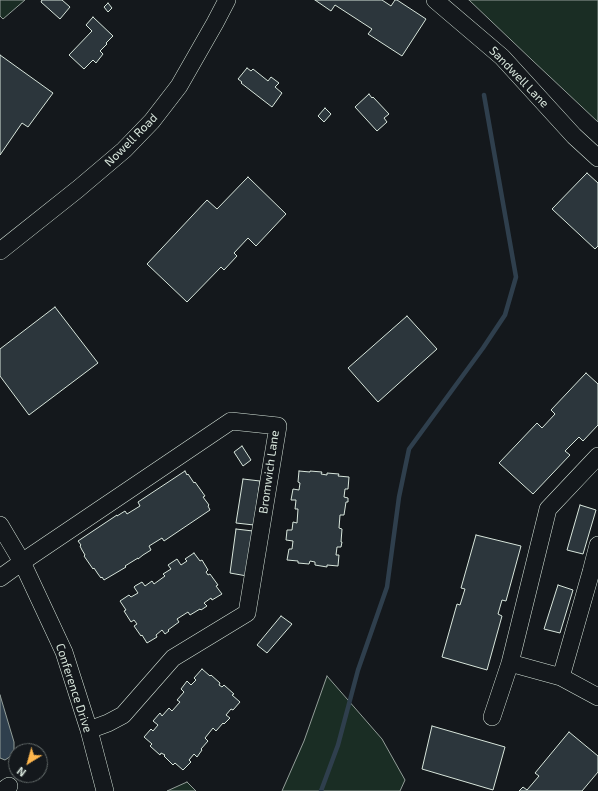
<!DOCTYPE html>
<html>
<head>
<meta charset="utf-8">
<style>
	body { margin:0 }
	#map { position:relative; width:598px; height:791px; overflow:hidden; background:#14181c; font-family:"Exo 2",sans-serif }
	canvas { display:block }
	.north { position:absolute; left:8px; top:743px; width:40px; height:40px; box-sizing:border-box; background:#14181c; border:1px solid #626a69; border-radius:50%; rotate:217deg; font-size:11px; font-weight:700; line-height:16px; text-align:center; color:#d8e6dc }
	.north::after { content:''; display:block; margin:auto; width:14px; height:18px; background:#ffb74d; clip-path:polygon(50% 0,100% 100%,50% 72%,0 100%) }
</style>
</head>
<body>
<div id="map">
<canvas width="598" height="791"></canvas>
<div class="north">N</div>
</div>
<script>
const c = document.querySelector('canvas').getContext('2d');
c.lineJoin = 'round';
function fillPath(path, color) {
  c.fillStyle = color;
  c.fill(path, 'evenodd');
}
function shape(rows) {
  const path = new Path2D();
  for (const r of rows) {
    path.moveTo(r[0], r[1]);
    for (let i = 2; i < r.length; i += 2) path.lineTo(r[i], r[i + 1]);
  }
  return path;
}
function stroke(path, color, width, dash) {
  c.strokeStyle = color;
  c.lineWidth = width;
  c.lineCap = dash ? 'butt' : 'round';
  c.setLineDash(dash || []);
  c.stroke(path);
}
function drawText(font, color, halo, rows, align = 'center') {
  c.font = font + ' "Exo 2",sans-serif';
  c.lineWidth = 3;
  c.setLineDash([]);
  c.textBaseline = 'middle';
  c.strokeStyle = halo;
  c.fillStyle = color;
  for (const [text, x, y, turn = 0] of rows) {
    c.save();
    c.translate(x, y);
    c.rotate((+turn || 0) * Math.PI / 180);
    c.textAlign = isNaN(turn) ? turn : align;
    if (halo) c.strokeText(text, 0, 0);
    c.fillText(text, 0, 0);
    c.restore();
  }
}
const green = shape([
	[0,0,25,0,3,19,0,16,0,0],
	[469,0,598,0,598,122,532,60,469,0],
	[327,676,382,739,405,780,400,791,282,791,304,741,327,676],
	[187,782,196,791,167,791,187,782]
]);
fillPath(green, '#1a2d24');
stroke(green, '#939e99', 1);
const water = shape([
	[0,695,14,742,14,754,5,760,0,758,0,695]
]);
fillPath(water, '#2f3f4d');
stroke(water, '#939e99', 1);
stroke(shape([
	[321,791,338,745,358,670,387,587,399,497,409,449,483,348,505,315,516,277,484,95]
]), '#2f3f4d', 4.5);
const building = shape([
	[42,0,62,0,70,7,60,19,41,2,42,0],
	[315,0,382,0,391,6,395,0,397,0,426,19,402,56,368,34,372,29,335,5,331,11,315,0],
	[108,3,112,8,108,12,104,7,108,3],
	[93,17,113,36,106,43,107,44,100,51,103,54,96,63,93,60,84,69,69,55,92,31,86,25,93,17],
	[0,55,53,93,28,127,22,123,0,155,0,55],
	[247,68,251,71,253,69,268,81,271,77,279,83,275,87,282,93,272,107,241,83,242,82,238,79,247,68],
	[369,94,372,98,373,97,389,114,384,118,387,122,377,131,355,107,369,94],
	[325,108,331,114,324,122,318,116,325,108],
	[587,173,598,183,598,246,595,249,552,209,587,173],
	[248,177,286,214,256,246,248,238,234,253,237,256,224,270,221,267,187,302,147,264,207,200,217,209,248,177],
	[55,307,98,363,29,415,0,376,0,349,55,307],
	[407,316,437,349,378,402,348,368,407,316],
	[586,373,598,384,598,425,583,441,579,437,565,451,570,455,533,494,499,463,537,423,542,428,555,414,551,410,586,373],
	[242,446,251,460,243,466,234,452,242,446],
	[185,471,187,475,188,474,194,483,195,482,205,496,203,497,209,505,208,506,210,510,164,541,162,538,149,546,151,550,143,555,138,559,138,558,125,566,126,567,104,580,102,577,101,578,98,574,94,568,93,569,84,556,85,555,82,550,80,546,81,545,78,541,117,515,117,516,125,511,127,514,140,506,138,502,185,471],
	[299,471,310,472,310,471,322,472,321,474,327,475,327,473,339,474,338,476,349,477,348,489,345,489,344,497,348,498,348,502,346,502,344,515,340,515,339,528,342,529,341,542,342,542,341,547,337,547,336,555,339,555,338,566,327,565,327,567,315,565,315,562,310,561,309,564,298,563,298,561,287,560,289,549,292,549,293,541,286,540,287,530,292,530,293,522,297,523,298,509,295,509,296,500,291,500,293,489,299,490,300,483,298,482,299,471],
	[243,479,260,481,254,525,236,523,243,479],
	[580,505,596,510,583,554,567,550,580,505],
	[236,529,253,531,247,576,230,573,236,529],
	[476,535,521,546,506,601,502,600,498,614,502,616,487,670,442,657,457,604,460,605,465,589,461,588,476,535],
	[194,553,200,561,202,560,208,570,206,572,208,575,210,574,218,585,216,586,222,594,212,600,211,598,204,603,207,606,201,610,200,609,190,615,188,612,177,619,179,622,168,630,169,631,165,634,162,630,156,635,157,637,147,643,142,635,141,636,134,626,137,624,134,620,131,622,124,611,126,610,120,601,129,595,131,597,138,593,134,587,135,586,142,582,145,586,152,581,154,584,165,576,163,574,171,569,168,565,177,559,181,565,187,561,185,559,194,553],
	[558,585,573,590,560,633,544,629,558,585],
	[281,616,292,624,267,653,257,645,281,616],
	[202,669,210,676,211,675,220,683,219,685,222,687,224,685,234,694,232,695,240,702,233,710,231,709,226,715,230,718,224,724,223,723,216,731,213,728,205,738,208,741,201,749,202,750,197,757,194,754,189,760,191,762,183,770,175,763,173,765,164,756,165,755,161,753,160,755,150,746,152,744,144,737,151,729,153,731,158,725,153,721,160,713,162,716,169,708,172,711,180,702,177,700,184,692,181,689,187,681,191,685,196,680,194,678,202,669],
	[432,726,505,747,493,790,422,769,432,726],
	[569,732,598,756,598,772,582,791,519,791,523,787,527,790,539,776,535,773,569,732]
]);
fillPath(building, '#2c363c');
stroke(building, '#d8e6dc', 1);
const minor = shape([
	[435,0,502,57,574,136,598,158],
	[0,251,78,189,124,150,152,121,179,86,215,23,227,0],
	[0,525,22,562,64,652,89,730,105,791],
	[598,545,591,572,561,677,598,697],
	[0,578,22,562,231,421,278,426,247,613,173,658,123,715,108,723,89,730],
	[561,677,510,663,548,509,598,456],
	[492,717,510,663],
	[2,791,9,786]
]);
stroke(minor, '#d8e6dc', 18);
stroke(minor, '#14181c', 17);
drawText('12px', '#d8e6dc', '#14181c', [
	["Sandwell Lane",519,77,46],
	["Nowell Road",131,140,-45],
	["Bromwich Lane",269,472,-82],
	["Conference Drive",74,688,72]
]);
</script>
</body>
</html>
